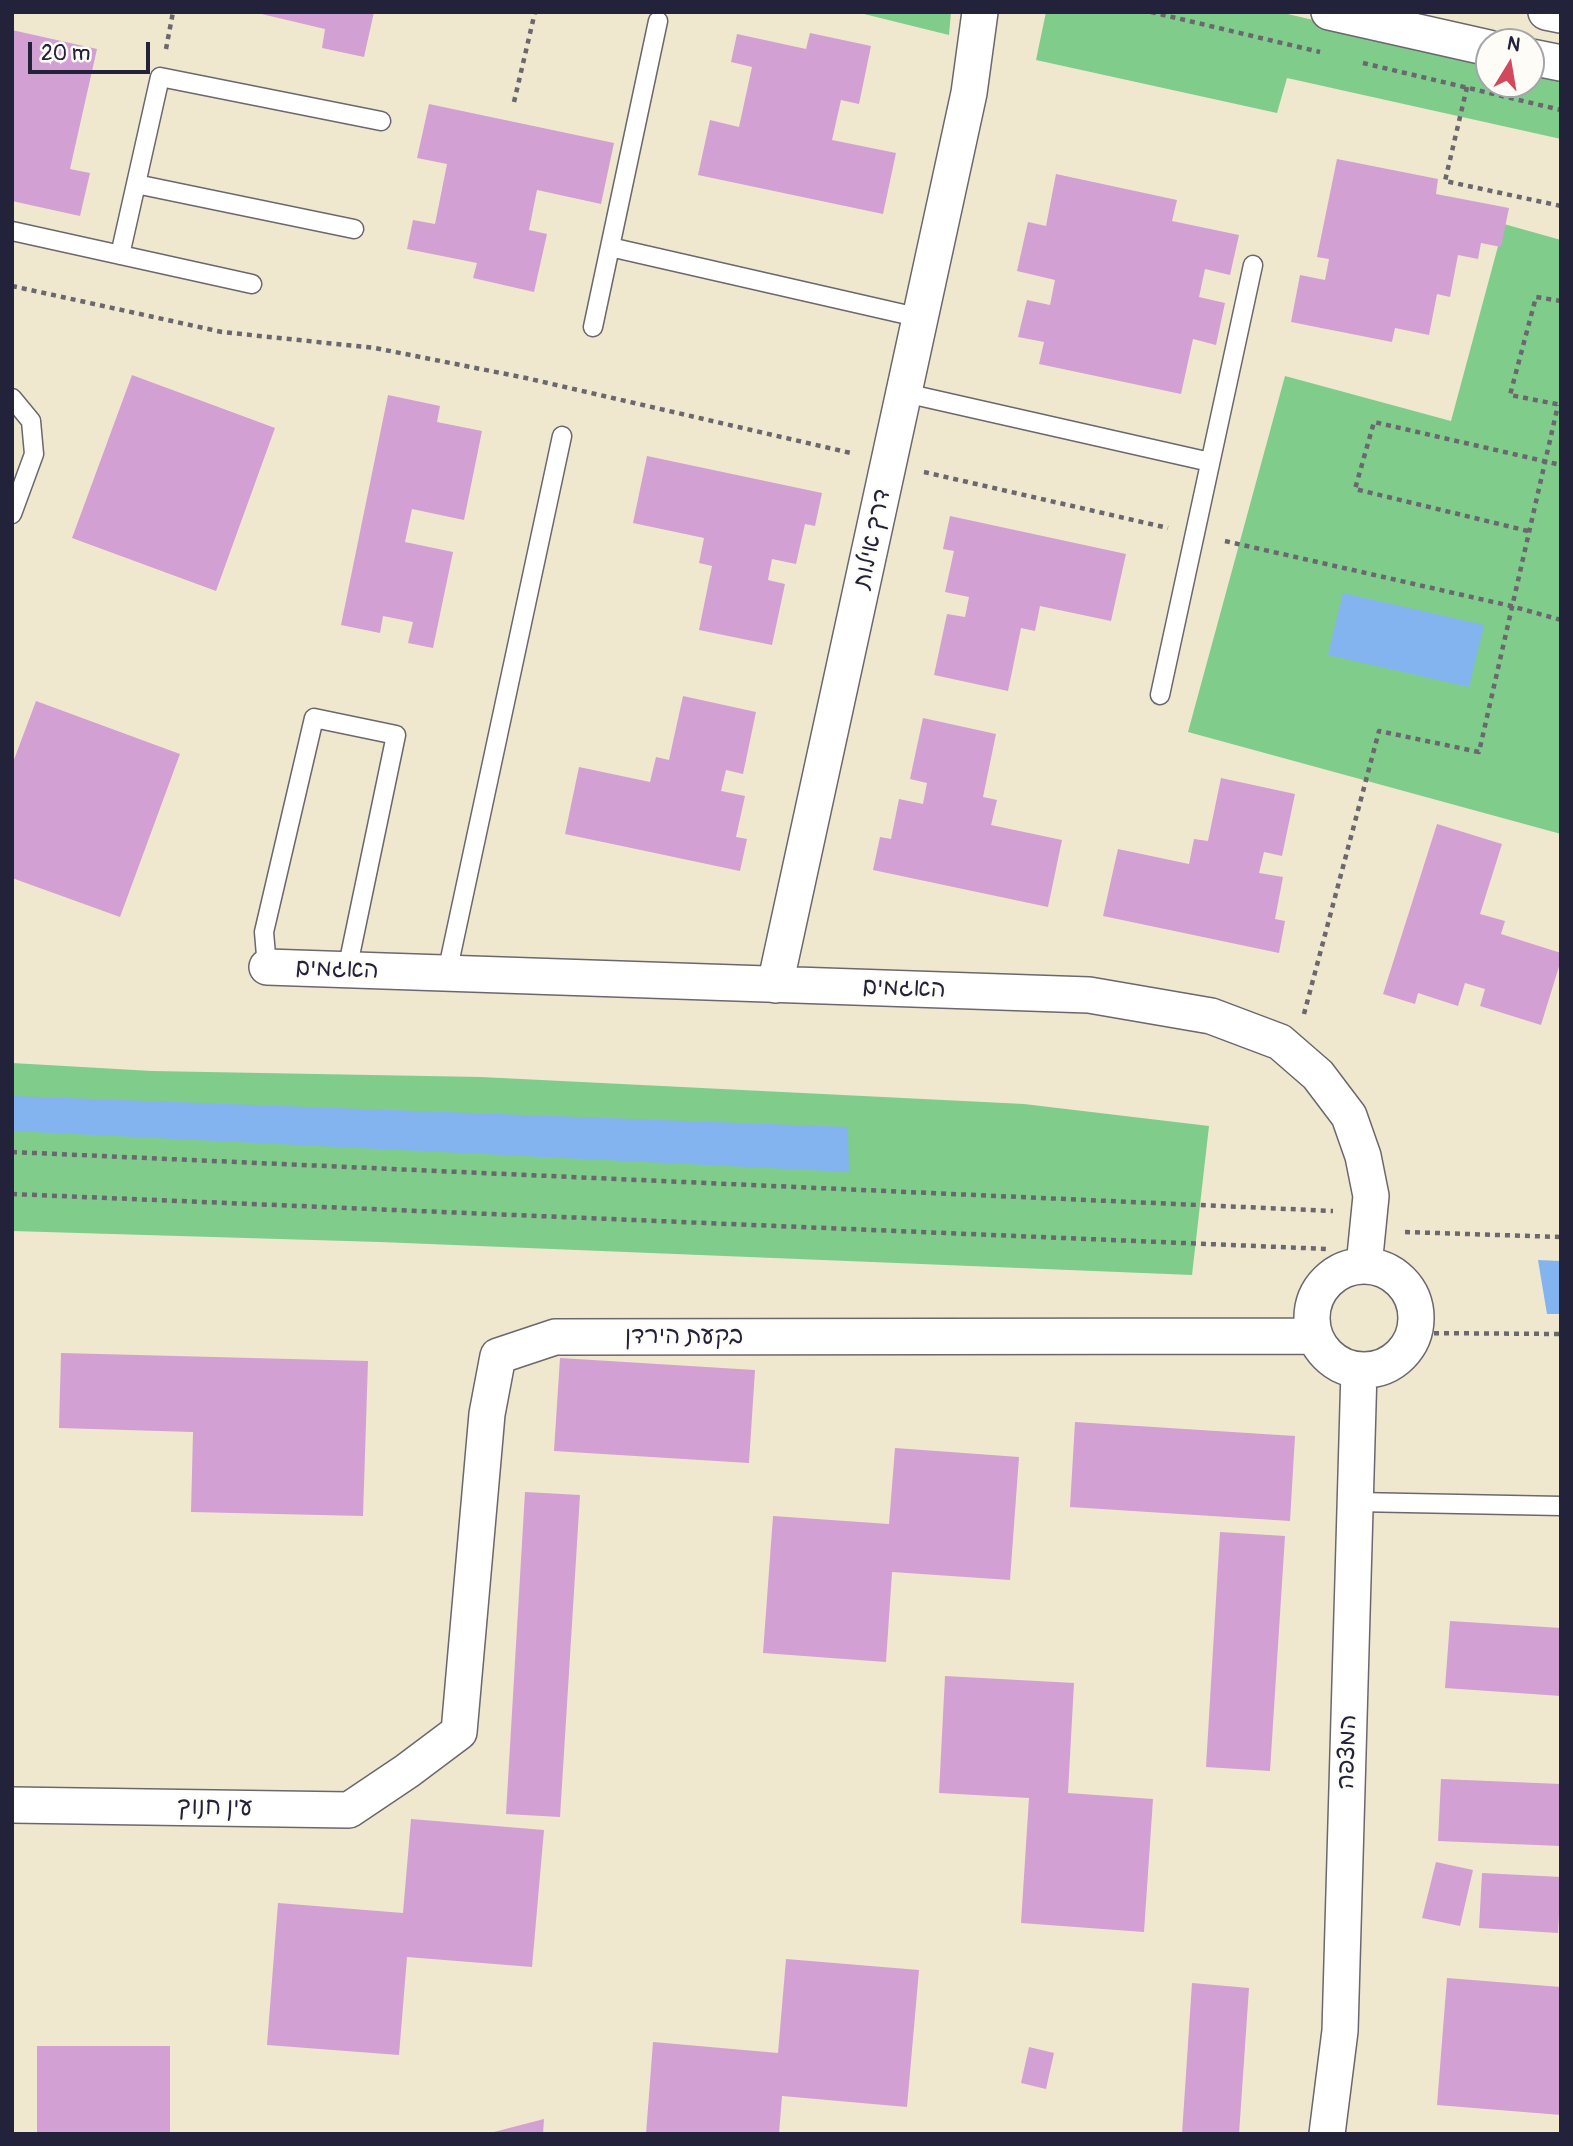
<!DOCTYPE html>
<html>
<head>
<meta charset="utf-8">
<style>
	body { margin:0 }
	#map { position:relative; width:1573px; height:2146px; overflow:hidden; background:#f0e8ce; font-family:Pangolin,sans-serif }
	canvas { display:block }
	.frame { position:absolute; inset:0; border:14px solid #22223b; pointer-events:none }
	.north { position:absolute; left:1475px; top:28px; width:70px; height:70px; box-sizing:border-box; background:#fdfcf7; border:2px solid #a5a5ac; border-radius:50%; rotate:11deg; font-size:19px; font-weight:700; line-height:28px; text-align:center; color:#22223b }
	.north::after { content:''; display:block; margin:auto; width:24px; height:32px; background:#d1495b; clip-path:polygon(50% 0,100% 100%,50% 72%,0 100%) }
	.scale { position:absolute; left:28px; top:42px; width:122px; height:32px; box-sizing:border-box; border:4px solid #22223b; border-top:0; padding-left:9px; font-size:21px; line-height:24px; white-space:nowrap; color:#22223b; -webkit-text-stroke:5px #fdfcf7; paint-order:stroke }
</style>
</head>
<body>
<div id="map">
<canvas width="1573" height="2146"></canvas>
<div class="frame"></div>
<div class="north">N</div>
<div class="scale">20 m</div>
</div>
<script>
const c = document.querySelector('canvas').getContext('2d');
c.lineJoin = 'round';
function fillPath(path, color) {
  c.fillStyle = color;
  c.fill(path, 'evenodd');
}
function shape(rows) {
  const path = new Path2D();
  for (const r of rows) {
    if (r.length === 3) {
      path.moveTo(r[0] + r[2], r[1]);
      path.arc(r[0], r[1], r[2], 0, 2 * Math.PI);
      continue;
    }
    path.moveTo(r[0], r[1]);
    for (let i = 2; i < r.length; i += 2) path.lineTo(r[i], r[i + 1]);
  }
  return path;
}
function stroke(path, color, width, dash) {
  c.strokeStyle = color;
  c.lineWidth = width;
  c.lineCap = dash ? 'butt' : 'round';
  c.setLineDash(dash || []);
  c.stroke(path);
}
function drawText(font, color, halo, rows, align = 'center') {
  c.font = font + ' Pangolin,"Playpen Sans Hebrew",sans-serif';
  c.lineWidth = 5;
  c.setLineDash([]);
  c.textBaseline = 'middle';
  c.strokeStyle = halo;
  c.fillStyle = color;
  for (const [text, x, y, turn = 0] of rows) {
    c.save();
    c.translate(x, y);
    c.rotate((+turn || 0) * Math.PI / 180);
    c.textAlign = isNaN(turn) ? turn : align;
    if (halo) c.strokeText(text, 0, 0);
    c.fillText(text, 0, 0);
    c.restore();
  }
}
fillPath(shape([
	[856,12,951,12,949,35],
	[1046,12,1279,12,1489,61,1489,84,1531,84,1531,71,1561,77,1561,139,1287,78,1277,113,1036,60],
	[1504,224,1561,240,1561,834,1188,732,1285,376,1451,421],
	[12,1063,152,1071,481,1077,1024,1104,1209,1126,1192,1275,380,1242,12,1231]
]), '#7fcc8b');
fillPath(shape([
	[1343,593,1484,625,1469,687,1328,655],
	[12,1096,848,1127,849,1172,12,1131],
	[1538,1260,1561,1261,1561,1314,1547,1314]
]), '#83b4ef');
fillPath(shape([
	[253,12,374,12,364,57,322,48,325,29],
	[12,30,97,49,70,169,90,173,80,216,12,201],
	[810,33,871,46,859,104,841,100,832,140,896,153,883,214,698,175,710,120,739,127,752,67,731,62,737,34,806,49],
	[429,104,614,143,601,204,537,190,529,230,547,234,534,292,473,278,477,263,407,249,413,220,435,224,447,164,417,158],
	[1337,159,1438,179,1436,194,1509,208,1501,247,1481,243,1478,259,1458,255,1450,297,1437,294,1429,335,1395,328,1392,342,1291,322,1300,275,1325,280,1329,259,1317,257],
	[1056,174,1177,200,1172,221,1239,235,1230,275,1205,269,1199,297,1225,303,1216,345,1193,339,1181,394,1039,364,1044,342,1018,337,1027,300,1050,305,1055,280,1017,271,1028,222,1046,226],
	[132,375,275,428,216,591,72,538],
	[388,395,440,406,437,422,482,431,464,520,412,509,405,542,453,552,433,648,408,643,413,622,383,616,380,633,341,625],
	[647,456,822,493,815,526,805,524,796,564,772,559,768,580,785,584,772,645,699,630,712,566,699,563,704,538,633,523],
	[950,516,1126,554,1111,621,1040,606,1035,631,1021,628,1008,691,934,675,947,614,965,617,969,597,945,592,954,551,943,549],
	[683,696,756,712,743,774,726,770,721,791,745,796,736,837,747,839,740,871,565,834,579,767,650,782,656,757,669,760],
	[36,701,180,754,120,917,12,878,12,765],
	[923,718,996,734,983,797,997,800,991,825,1062,840,1048,907,873,870,880,837,891,839,899,799,923,804,927,783,910,779],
	[1221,778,1295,794,1282,856,1264,852,1259,873,1283,877,1275,919,1285,921,1279,953,1103,916,1118,849,1189,864,1194,839,1208,841],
	[1437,824,1502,844,1480,914,1505,921,1501,934,1561,953,1561,960,1541,1025,1480,1006,1485,989,1465,983,1458,1006,1418,993,1415,1004,1383,994],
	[61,1353,368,1361,363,1516,191,1512,193,1432,59,1428],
	[560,1358,755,1370,749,1463,554,1451],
	[1075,1422,1295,1436,1290,1521,1070,1507],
	[895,1448,1019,1457,1010,1580,892,1572,886,1662,763,1653,773,1516,889,1524],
	[525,1492,580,1495,560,1817,506,1814],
	[1220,1532,1285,1536,1270,1771,1206,1767],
	[1450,1621,1561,1628,1561,1696,1445,1688],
	[945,1676,1074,1683,1068,1793,1153,1799,1144,1932,1021,1923,1029,1798,939,1793],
	[1441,1779,1561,1784,1561,1846,1438,1841],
	[411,1819,544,1830,532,1967,407,1957,399,2055,267,2045,278,1903,403,1913],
	[1436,1862,1473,1870,1460,1926,1422,1918],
	[1482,1873,1561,1877,1558,1933,1479,1928],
	[786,1959,919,1970,907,2107,782,2096,779,2134,646,2134,653,2042,778,2053],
	[1447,1978,1561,1987,1561,2115,1437,2105],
	[1192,1983,1249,1988,1239,2134,1182,2134],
	[37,2046,170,2046,170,2134,37,2134],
	[1029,2047,1054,2053,1046,2089,1021,2083],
	[544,2119,543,2134,490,2134,490,2133]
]), '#d2a0d3');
const lane = shape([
	[136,184,354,229],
	[12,231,252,284],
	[610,247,921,318],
	[120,255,160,77,381,121],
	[593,327,658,21],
	[905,393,1210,462],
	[12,398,31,421,34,454,12,514],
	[1160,695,1253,265],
	[267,967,264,932,314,718,396,735,347,970],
	[447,973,562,436],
	[1356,1502,1561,1506]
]);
const street = shape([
	[1329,12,1489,48],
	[1546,12,1561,15],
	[1531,57,1561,63],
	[267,967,1089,995,1211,1016,1280,1042,1318,1075,1349,1116,1363,1156,1371,1196,1364,1266],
	[775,985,969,93,980,12],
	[1364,1318,52],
	[12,1805,349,1810,407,1771,459,1732,487,1414,498,1356,555,1337,1315,1336],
	[1327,2134,1340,2031,1359,1370]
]);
stroke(lane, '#6a676e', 21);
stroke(street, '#6a676e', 38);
stroke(shape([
	[1151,12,1320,52],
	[166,49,173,12],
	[1363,63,1561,110],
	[1467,87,1445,181,1561,206],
	[514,102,535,12],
	[12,286,222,332,375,348,526,378,851,453],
	[1561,301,1536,297,1510,395,1561,405],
	[924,472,1168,528],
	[1528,531,1355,489,1374,422,1561,465],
	[1225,541,1511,606,1561,620],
	[1304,1014,1379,731,1479,752,1558,405],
	[12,1152,1333,1211],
	[12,1194,1327,1249],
	[1405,1232,1561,1237],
	[1414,1333,1561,1334]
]), '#6a676e', 4.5, [5, 5]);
stroke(lane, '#fff', 18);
stroke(street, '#fff', 35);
drawText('24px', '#22223b', '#fdfcf7', [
	["דרך אילות",873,539,-78],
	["האגמים",337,970,2],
	["האגמים",904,989,2],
	["בקעת הירדן",684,1337],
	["המצפה",1348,1752,-88],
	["עין חנוך",215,1808,1]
]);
</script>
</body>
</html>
